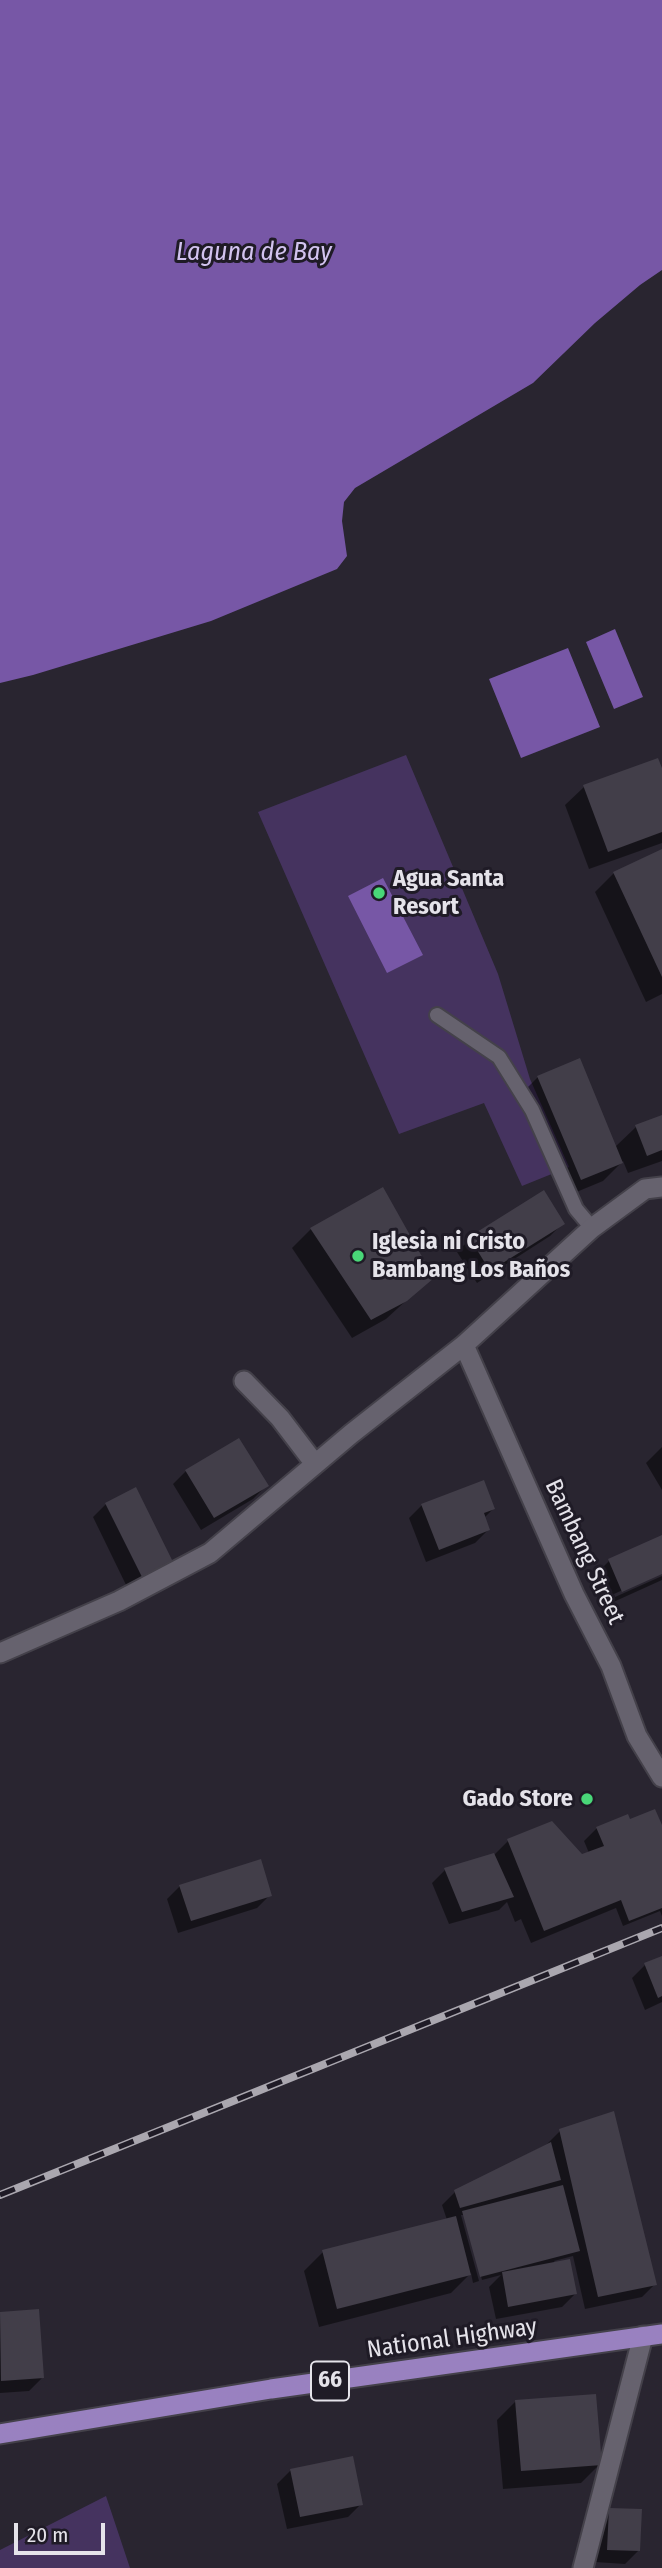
<!DOCTYPE html>
<html>
<head>
<meta charset="utf-8">
<style>
	body { margin:0 }
	#map { position:relative; width:662px; height:2568px; overflow:hidden; background:#292530; font-family:"Fira Sans Condensed",sans-serif }
	canvas { display:block }
	.scale { position:absolute; left:14px; top:2523px; width:91px; height:32px; box-sizing:border-box; border:4px solid #e5e3ea; border-top:0; padding-left:9px; font-size:21px; line-height:24px; white-space:nowrap; color:#e5e3ea; -webkit-text-stroke:5px #1f1b26; paint-order:stroke }
</style>
</head>
<body>
<div id="map">
<canvas width="662" height="2568"></canvas>
<div class="scale">20 m</div>
</div>
<script>
const c = document.querySelector('canvas').getContext('2d');
c.lineJoin = 'round';
function fillPath(path, color) {
  c.fillStyle = color;
  c.fill(path, 'evenodd');
}
function shape(rows) {
  const path = new Path2D();
  for (const r of rows) {
    path.moveTo(r[0], r[1]);
    for (let i = 2; i < r.length; i += 2) path.lineTo(r[i], r[i + 1]);
  }
  return path;
}
function stroke(path, color, width, dash) {
  c.strokeStyle = color;
  c.lineWidth = width;
  c.lineCap = dash ? 'butt' : 'round';
  c.setLineDash(dash || []);
  c.stroke(path);
}
function drawText(font, color, halo, rows, align = 'center') {
  c.font = font + ' "Fira Sans Condensed",sans-serif';
  c.lineWidth = 6;
  c.setLineDash([]);
  c.textBaseline = 'middle';
  c.strokeStyle = halo;
  c.fillStyle = color;
  for (const [text, x, y, turn = 0] of rows) {
    c.save();
    c.translate(x, y);
    c.rotate((+turn || 0) * Math.PI / 180);
    c.textAlign = isNaN(turn) ? turn : align;
    if (halo) c.strokeText(text, 0, 0);
    c.fillText(text, 0, 0);
    c.restore();
  }
}
fillPath(shape([
	[406,755,498,974,530,1079,569,1167,522,1186,484,1103,399,1134,258,812],
	[106,2496,130,2568,0,2568,0,2550]
]), '#45335f');
fillPath(shape([
	[0,0,662,0,662,270,640,285,595,323,533,383,355,488,344,502,342,521,347,556,337,569,211,621,33,675,0,683],
	[615,629,643,697,614,709,586,642],
	[568,648,600,727,521,758,489,679],
	[383,878,423,955,387,973,348,896]
]), '#7757a6');
fillPath(shape([
	[662,773,662,843,589,869,565,805,584,787],
	[662,851,662,994,646,1002,595,892,614,873],
	[538,1077,615,1147,636,1127,662,1117,662,1161,628,1173,623,1161,603,1181,562,1198,519,1096],
	[544,1192,563,1223,550,1236,477,1283,457,1252,470,1239],
	[311,1229,432,1277,386,1319,352,1338,292,1248],
	[662,1447,662,1490,646,1463],
	[186,1471,266,1486,253,1499,201,1530,173,1484],
	[106,1504,171,1561,158,1574,128,1589,93,1517],
	[422,1505,493,1509,484,1518,488,1530,475,1543,426,1562,409,1518],
	[662,1538,662,1580,609,1604,596,1574,609,1561],
	[662,1572,662,1576,615,1597,614,1594],
	[629,1821,662,1829,662,1916,660,1911,623,1926,616,1908,531,1943,521,1919,515,1922,507,1902,499,1910,449,1924,432,1883,445,1870,494,1855,508,1841,582,1856,589,1853,584,1841,597,1828],
	[180,1886,270,1895,257,1908,178,1933,167,1899],
	[662,1957,662,2002,645,2010,632,1978,645,1965],
	[560,2131,655,2284,642,2297,585,2309,573,2256,554,2261,575,2294,562,2307,496,2319,489,2287,501,2275,482,2280,465,2215,461,2215,479,2281,473,2283,471,2273,451,2293,319,2327,304,2271,323,2252,447,2220,442,2205,455,2192,547,2144],
	[37,2311,42,2378,29,2391,0,2393,0,2314],
	[515,2402,600,2464,581,2483,503,2489,497,2420],
	[352,2458,361,2504,348,2517,287,2529,277,2484,290,2471],
	[610,2510,639,2550,625,2564,595,2562,597,2523]
]), '#0007');
fillPath(shape([
	[658,758,662,768,662,832,608,852,583,785],
	[662,849,662,977,613,872],
	[580,1058,623,1163,581,1180,537,1076],
	[662,1115,662,1150,647,1156,635,1125],
	[383,1187,434,1278,407,1301,371,1320,310,1228],
	[544,1190,565,1224,490,1271,469,1237],
	[239,1438,269,1486,214,1518,185,1470],
	[484,1480,495,1509,484,1513,490,1530,439,1550,421,1504],
	[136,1487,173,1562,142,1577,105,1503],
	[662,1535,662,1574,622,1592,608,1559],
	[655,1809,662,1825,662,1908,629,1921,621,1900,544,1931,507,1839,552,1821,582,1854,604,1846,596,1827,628,1814,630,1819],
	[494,1853,514,1897,462,1912,444,1868],
	[261,1859,272,1896,191,1921,179,1885],
	[662,1956,662,1996,658,1998,644,1963],
	[614,2111,657,2285,598,2297,559,2129],
	[551,2142,561,2180,460,2208,454,2190],
	[563,2185,580,2251,480,2277,462,2211],
	[456,2216,471,2275,337,2309,322,2250],
	[570,2259,577,2294,508,2307,502,2272],
	[39,2309,44,2378,1,2381,0,2312],
	[596,2394,602,2465,521,2471,515,2400],
	[353,2456,363,2505,300,2517,290,2469],
	[609,2508,642,2509,640,2551,607,2550]
]), '#423e49');
const service = shape([
	[437,1015,499,1057,532,1110,576,1209,592,1228]
]);
const minor = shape([
	[464,1345,574,1594,611,1666,637,1736,662,1777],
	[244,1381,280,1418,315,1464],
	[0,1653,119,1601,210,1553,351,1434,464,1345,592,1228,645,1189,662,1187],
	[583,2568,643,2336]
]);
const primary = shape([
	[0,2434,271,2389,662,2334]
]);
stroke(service, '#44414a', 18);
stroke(minor, '#44414a', 23);
stroke(primary, '#44414a', 23);
stroke(service, '#66626e', 14);
stroke(minor, '#66626e', 19);
stroke(primary, '#9981c0', 19);
const rail = shape([
	[0,2195,662,1928]
]);
stroke(rail, '#aaa7af', 8);
stroke(rail, '#1f1b26', 5, [16]);
for (const [x, y, r, color] of [
	[379,893,7,"#49d778"],
	[358,1256,7,"#49d778"],
	[587,1799,7,"#49d778"]
]) {
  const dot = new Path2D();
  dot.arc(x, y, r, 0, 2 * Math.PI);
  c.fillStyle = color;
  c.fill(dot);
  stroke(dot, '#1f1b26', 2.5);
}
for (const [x, y, w] of [
	[330,2381,38]
]) {
  const box = new Path2D();
  box.roundRect(x - w / 2, y - 19.5, w, 39, 5);
  c.fillStyle = '#1f1b26';
  c.fill(box);
  stroke(box, '#e5e3ea', 2);
}
drawText('bold 23px', '#e5e3ea', null, [
	["66",330,2381]
]);
drawText('bold 24px', '#e5e3ea', '#1f1b26', [
	["Agua Santa",393,879],
	["Resort",393,907],
	["Iglesia ni Cristo",372,1242],
	["Bambang Los Baños",372,1270],
	["Gado Store",573,1799,"right"]
], 'left');
drawText('24px', '#e5e3ea', '#1f1b26', [
	["Bambang Street",584,1552,65],
	["National Highway",452,2339,-8]
]);
drawText('italic 26px', '#d2c3ef', '#1f1b26', [
	["Laguna de Bay",254,253]
]);
</script>
</body>
</html>
